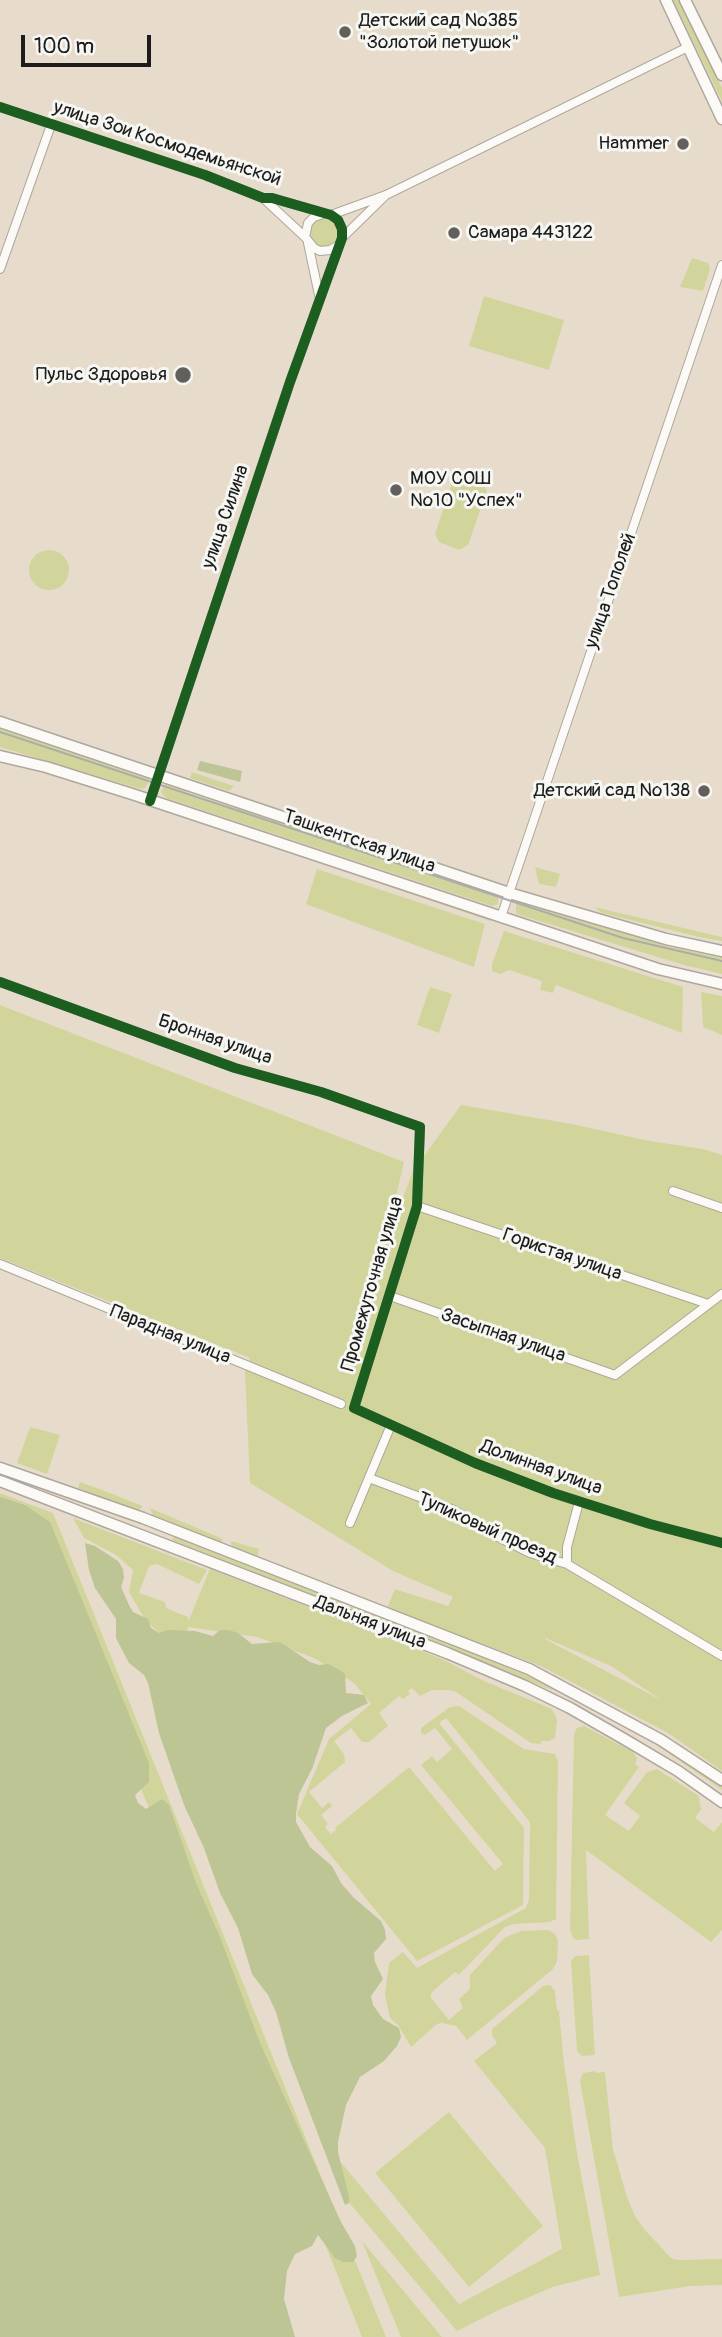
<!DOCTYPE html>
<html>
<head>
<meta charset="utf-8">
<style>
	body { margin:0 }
	#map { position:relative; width:722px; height:2337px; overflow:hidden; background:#e7dccc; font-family:Pangolin,sans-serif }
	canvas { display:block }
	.scale { position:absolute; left:21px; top:35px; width:130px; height:32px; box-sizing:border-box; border:4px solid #1c1c1c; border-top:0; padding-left:9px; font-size:21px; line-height:24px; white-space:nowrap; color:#1c1c1c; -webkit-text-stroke:5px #f6f6f2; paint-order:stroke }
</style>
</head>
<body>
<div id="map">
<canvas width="722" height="2337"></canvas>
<div class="scale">100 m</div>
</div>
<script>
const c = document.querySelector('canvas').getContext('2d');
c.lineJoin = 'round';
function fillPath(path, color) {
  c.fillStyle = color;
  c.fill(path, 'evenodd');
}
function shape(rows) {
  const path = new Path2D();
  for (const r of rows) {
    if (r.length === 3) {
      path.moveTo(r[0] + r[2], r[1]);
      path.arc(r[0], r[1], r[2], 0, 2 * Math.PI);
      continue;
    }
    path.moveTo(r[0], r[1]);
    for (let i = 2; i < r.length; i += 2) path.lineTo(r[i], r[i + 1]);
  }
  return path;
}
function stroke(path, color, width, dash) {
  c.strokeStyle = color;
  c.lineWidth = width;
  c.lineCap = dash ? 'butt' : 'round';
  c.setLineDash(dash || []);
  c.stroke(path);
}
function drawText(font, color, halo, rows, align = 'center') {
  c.font = font + ' Pangolin,sans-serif';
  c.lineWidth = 6;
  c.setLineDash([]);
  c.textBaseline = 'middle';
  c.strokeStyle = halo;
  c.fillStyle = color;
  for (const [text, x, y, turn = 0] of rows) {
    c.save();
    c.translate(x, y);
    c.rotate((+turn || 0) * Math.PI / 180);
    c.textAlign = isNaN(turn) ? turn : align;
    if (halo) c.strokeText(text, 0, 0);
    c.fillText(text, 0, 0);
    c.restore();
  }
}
fillPath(shape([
	[673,0,680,0,722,88,722,101],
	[324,233,14],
	[692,258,708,263,710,269,703,291,680,287],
	[484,296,564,320,549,370,469,346],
	[463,476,483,483,487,491,468,545,459,550,439,542,435,534,452,483,456,478],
	[49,570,20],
	[0,725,148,775,150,780,145,788,141,789,0,747],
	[192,772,234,786,229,791,190,778],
	[166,782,187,789,186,792,229,806,251,809,498,894,498,904,492,906,166,798,161,792],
	[330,862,489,916,490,921,323,864],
	[535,867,560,874,556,887,539,884],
	[317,869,485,924,474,967,306,904],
	[524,897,722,955,722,974,684,965,516,914,516,903],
	[594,907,722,937,722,941,699,937,602,913],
	[504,931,683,987,682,1033,556,985,553,993,540,990,542,981,509,970,500,974,492,971,492,964],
	[430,987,452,994,439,1033,417,1025],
	[701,992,722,996,722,1035,703,1027],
	[0,1005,404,1162,384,1247,413,1171,461,1105,572,1124,650,1141,703,1149,722,1155,722,1771,668,1733,541,1666,387,1608,395,1589,448,1606,453,1597,393,1571,250,1483,245,1371,250,1358,0,1258],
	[545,1638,611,1666,661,1700,545,1639],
	[30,1427,60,1435,47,1474,17,1463],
	[80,1482,102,1490,143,1506,140,1509,133,1510,78,1488],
	[0,1493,53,1513,386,2337,362,2337,213,1962,35,1534,0,1518],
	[150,1508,223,1539,221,1542,217,1543,154,1518],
	[73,1518,207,1570,199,1584,157,1564,149,1566,139,1593,165,1602,166,1608,188,1617,188,1622,210,1569,442,1659,484,1681,552,1709,557,1719,555,1738,549,1741,541,1741,541,1744,531,1743,456,1692,449,1690,432,1690,420,1696,412,1688,408,1691,410,1694,403,1699,399,1696,379,1713,388,1726,369,1742,362,1742,351,1728,334,1741,344,1754,345,1762,309,1792,322,1808,329,1802,332,1806,321,1815,328,1824,325,1827,331,1834,336,1830,335,1828,409,1767,495,1871,503,1864,421,1765,432,1756,437,1762,452,1749,435,1728,425,1735,421,1733,421,1728,450,1707,459,1706,524,1749,555,1754,558,1762,556,1919,550,1922,514,1924,505,1927,459,1975,455,1972,431,1993,431,1998,449,2020,463,2008,459,1999,470,1989,470,1975,504,1938,521,1931,549,1930,555,1934,558,1940,557,1962,553,1969,467,2040,456,2026,442,2023,437,2024,411,2047,398,2025,390,2018,385,1995,389,1963,403,1952,417,1968,526,1908,529,1900,530,1822,446,1718,439,1723,524,1828,523,1905,417,1961,297,1814,329,1739,371,1704,354,1683,314,1658,257,1637,188,1627,187,1631,170,1631,159,1633,144,1618,129,1592,133,1570,116,1555,84,1538],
	[174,1537,468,1651,545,1683,553,1686,552,1690,172,1540],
	[231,1541,259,1549,257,1557,232,1548],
	[596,1711,616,1717,722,1785,722,1790,652,1742],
	[584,1726,633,1752,637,1758,635,1764,639,1767,605,1815,629,1831,640,1816,624,1803,647,1772,657,1769,699,1796,700,1806,702,1808,695,1818,714,1832,722,1822,722,1930,711,1942,586,1850,589,1939,576,1940,573,1938,570,1929,574,1734,577,1728],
	[589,1955,595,2055,582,2056,577,2051,571,1961,575,1956],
	[550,1985,555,1991,557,2011,559,2011,564,2064,577,2153,600,2275,553,2287,501,2309,457,2331,346,2199,334,2154,459,2304,562,2249,545,2148,474,2061,497,2043,492,2035,492,2029,543,1986],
	[595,2071,596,2073,605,2072,613,2149,627,2197,635,2216,645,2230,671,2258,677,2260,722,2259,722,2285,690,2286,619,2297,580,2081,583,2073],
	[449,2112,543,2226,469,2287,375,2173],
	[362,2241,442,2337,401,2337]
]), '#d2d59b');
fillPath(shape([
	[200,761,242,771,240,782,197,770],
	[0,1497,25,1505,50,1522,149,1763,149,1782,135,1795,138,1803,146,1809,162,1799,169,1805,196,1883,220,1937,260,2043,341,2222,355,2246,357,2256,353,2262,343,2262,335,2258,318,2235,312,2246,295,2254,287,2271,284,2299,295,2337,0,2337],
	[85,1543,95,1546,118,1561,123,1569,124,1578,121,1587,129,1605,133,1612,148,1619,151,1628,159,1633,168,1630,195,1631,213,1636,220,1630,229,1630,238,1633,252,1644,280,1642,310,1662,319,1665,328,1664,338,1669,345,1674,346,1693,364,1695,368,1703,342,1716,326,1728,312,1769,299,1794,296,1813,296,1822,310,1847,332,1866,341,1883,353,1897,381,1921,385,1930,386,1939,374,1953,375,1962,383,1979,371,1996,373,2005,383,2019,399,2028,401,2037,397,2046,384,2061,360,2077,346,2105,338,2142,338,2152,349,2197,349,2203,345,2205,289,2058,276,2012,268,1995,252,1974,238,1928,220,1893,204,1848,184,1805,159,1733,148,1683,144,1675,129,1663,120,1646,116,1638,116,1619,95,1588,89,1570]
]), '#bcc593');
const minor = shape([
	[0,107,205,175,263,198,272,198,331,215,338,220,342,229,342,238,290,382,150,801],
	[263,198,305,237],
	[323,214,314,217,308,223,305,237,314,248,320,251,330,250,337,246],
	[331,215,386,195,688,47],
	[342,238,384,197],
	[308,243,319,295],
	[0,269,51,125],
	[501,917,722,265],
	[0,982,235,1068,321,1092,420,1127,417,1206,354,1408,475,1463,553,1493,650,1524,722,1543],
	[673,1191,722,1208],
	[417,1206,708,1304],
	[0,1264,341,1404],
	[390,1296,615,1375,722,1294],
	[369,1478,454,1510,498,1537,530,1553,567,1564,722,1656],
	[350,1523,391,1425],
	[567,1564,567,1547,579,1502]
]);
const secondary = shape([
	[666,0,722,119],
	[685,0,722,75],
	[0,722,509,893,666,939,722,951],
	[0,756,46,767,132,794,658,969,722,984],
	[0,1468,143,1518,529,1669,661,1740,722,1780],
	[0,1481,447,1653,525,1686,570,1708,624,1739,678,1771,722,1802]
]);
stroke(minor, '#aea79d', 10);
stroke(secondary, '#aea79d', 13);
stroke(minor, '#fbfaf7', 8);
stroke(secondary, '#fbfaf7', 10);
stroke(shape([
	[0,732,623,938,722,961]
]), '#aeacaa', 2);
stroke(shape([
	[0,107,205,175,263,198,272,198,331,215,338,220,342,229,342,238,290,382,150,801],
	[0,982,235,1068,321,1092,420,1127,417,1206,354,1408,475,1463,553,1493,650,1524,722,1543]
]), '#1b5e20', 10);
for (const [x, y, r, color] of [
	[345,32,7,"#635f5a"],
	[683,144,7,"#635f5a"],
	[454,233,7,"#635f5a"],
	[183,375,9,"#635f5a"],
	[396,490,7,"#635f5a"],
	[704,791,7,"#635f5a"]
]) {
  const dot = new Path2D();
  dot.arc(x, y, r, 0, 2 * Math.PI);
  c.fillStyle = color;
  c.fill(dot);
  stroke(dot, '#f6f6f2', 2.5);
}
drawText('19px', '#1c1c1c', '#f6f6f2', [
	["Детский сад №385",359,21],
	["\"Золотой петушок\"",359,43],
	["Hammer",669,144,"right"],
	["Самара 443122",468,233],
	["Пульс Здоровья",167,375,"right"],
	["МОУ СОШ",410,479],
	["№10 \"Успех\"",410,501],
	["Детский сад №138",690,791,"right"]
], 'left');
drawText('19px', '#1c1c1c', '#f6f6f2', [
	["улица Зои Космодемьянской",167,144,18],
	["улица Силина",226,517,-71],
	["улица Тополей",611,591,-71],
	["Ташкентская улица",359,842,19],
	["Бронная улица",215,1040,19],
	["Гористая улица",562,1255,19],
	["Промежуточная улица",373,1284,-74],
	["Парадная улица",170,1335,22],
	["Засыпная улица",503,1336,19],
	["Долинная улица",541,1468,20],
	["Тупиковый проезд",487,1529,24],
	["Дальняя улица",370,1623,21]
]);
</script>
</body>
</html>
